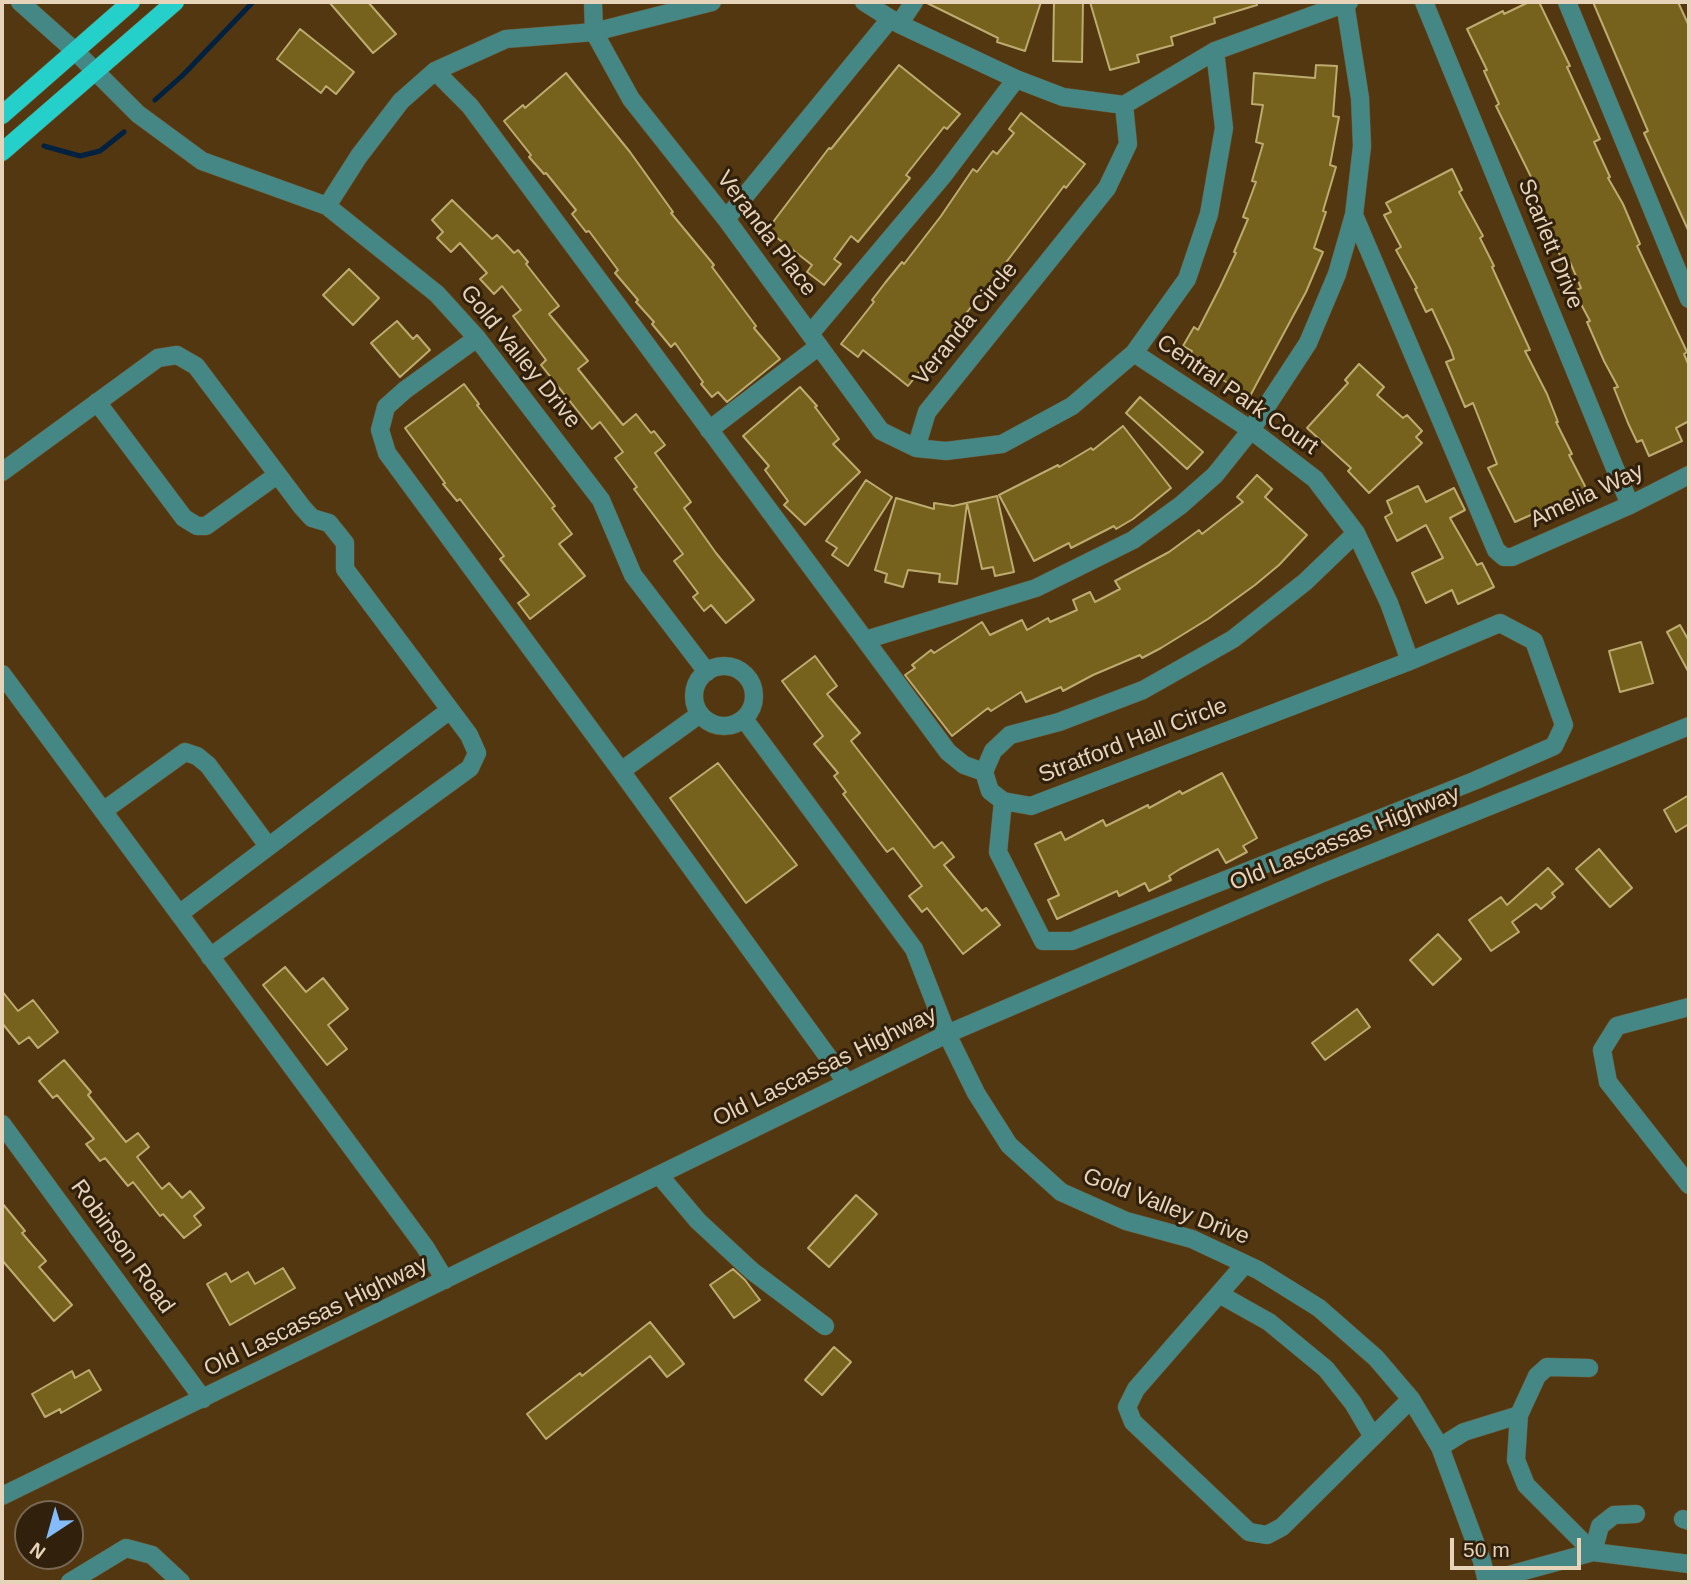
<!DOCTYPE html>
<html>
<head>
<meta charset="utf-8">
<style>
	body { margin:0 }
	#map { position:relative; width:1691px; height:1584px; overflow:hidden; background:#523711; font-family:Arial,sans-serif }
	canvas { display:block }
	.frame { position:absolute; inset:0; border:4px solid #e7d2ba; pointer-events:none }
	.north { position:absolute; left:14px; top:1500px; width:70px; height:70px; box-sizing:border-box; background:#30200c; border:2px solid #796752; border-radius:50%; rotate:216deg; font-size:19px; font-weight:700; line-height:28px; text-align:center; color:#e7d2ba }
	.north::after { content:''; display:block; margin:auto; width:24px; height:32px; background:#84bcfb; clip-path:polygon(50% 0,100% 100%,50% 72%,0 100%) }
	.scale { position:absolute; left:1450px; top:1538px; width:131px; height:32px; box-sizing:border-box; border:4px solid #e7d2ba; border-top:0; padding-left:9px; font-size:21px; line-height:24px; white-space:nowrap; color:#e7d2ba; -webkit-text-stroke:5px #30200c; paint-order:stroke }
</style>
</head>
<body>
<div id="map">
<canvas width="1691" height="1584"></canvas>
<div class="frame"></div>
<div class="north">N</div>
<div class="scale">50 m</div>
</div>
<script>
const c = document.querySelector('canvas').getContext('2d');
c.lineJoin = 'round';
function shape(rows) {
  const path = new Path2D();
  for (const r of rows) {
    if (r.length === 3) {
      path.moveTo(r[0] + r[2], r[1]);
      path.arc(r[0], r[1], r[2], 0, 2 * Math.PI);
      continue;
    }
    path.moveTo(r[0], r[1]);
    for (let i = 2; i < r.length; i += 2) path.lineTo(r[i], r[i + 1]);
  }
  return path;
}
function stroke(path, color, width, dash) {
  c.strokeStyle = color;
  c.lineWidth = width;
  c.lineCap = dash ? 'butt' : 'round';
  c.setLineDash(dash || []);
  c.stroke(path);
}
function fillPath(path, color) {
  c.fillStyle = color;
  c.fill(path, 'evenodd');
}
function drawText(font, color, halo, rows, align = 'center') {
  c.font = font + ' Arial,sans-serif';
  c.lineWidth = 6;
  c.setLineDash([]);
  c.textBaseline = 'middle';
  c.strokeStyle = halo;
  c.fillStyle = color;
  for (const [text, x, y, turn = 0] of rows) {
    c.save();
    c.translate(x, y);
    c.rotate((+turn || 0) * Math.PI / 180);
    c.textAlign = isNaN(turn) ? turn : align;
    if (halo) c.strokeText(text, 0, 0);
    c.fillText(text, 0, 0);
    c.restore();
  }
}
stroke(shape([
	[155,100,183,75,253,2],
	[44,146,80,156,100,151,124,132]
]), '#012141', 5);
const building = shape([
	[329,2,368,2,396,34,373,53,329,2],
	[925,2,1041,2,1025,51,997,42,998,38,925,2],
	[1054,2,1083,2,1082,62,1053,61,1054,2],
	[1090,2,1256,2,1257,5,1214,18,1215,23,1171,37,1173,45,1137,55,1139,62,1110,70,1090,2],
	[1529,2,1539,2,1570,66,1567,67,1600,139,1594,142,1610,177,1608,178,1623,204,1640,244,1637,246,1687,352,1684,354,1689,366,1689,421,1676,428,1682,441,1649,456,1642,440,1637,442,1628,423,1614,388,1618,387,1604,361,1587,322,1590,321,1574,291,1581,288,1570,262,1564,265,1556,246,1558,245,1543,216,1528,181,1532,179,1496,106,1499,104,1484,71,1487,70,1467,29,1503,11,1504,14,1529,2],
	[1593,2,1678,2,1689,26,1689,232,1644,133,1648,131,1593,2],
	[300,29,354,72,336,94,326,86,321,93,277,59,300,29],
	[899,65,960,114,947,129,944,127,906,175,910,178,858,242,851,236,834,259,841,264,824,285,807,272,812,265,767,230,829,148,831,149,899,65],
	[1316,65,1337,66,1333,116,1339,117,1330,165,1336,167,1323,211,1326,212,1314,248,1323,252,1306,292,1250,396,1187,359,1192,351,1183,346,1194,327,1198,330,1220,287,1236,253,1234,252,1248,219,1243,217,1256,182,1252,181,1263,144,1256,142,1263,105,1252,104,1254,73,1315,78,1316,65],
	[566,73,630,152,673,212,671,213,714,265,712,267,756,326,754,328,780,359,727,402,718,392,712,397,701,384,703,382,675,343,671,347,652,324,654,322,636,302,638,300,615,273,618,270,589,231,586,232,572,214,576,210,546,173,544,174,529,157,531,155,504,121,523,105,525,108,566,73],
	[1021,113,1085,164,1066,188,1064,186,995,277,908,386,863,350,858,357,841,344,874,302,872,300,885,283,902,262,904,264,941,216,973,169,977,172,993,151,997,154,1014,133,1009,129,1021,113],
	[1452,169,1462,190,1459,192,1483,236,1480,238,1494,266,1492,267,1530,350,1525,351,1547,394,1558,422,1556,422,1572,454,1569,455,1587,490,1515,522,1488,468,1497,464,1473,403,1465,407,1446,362,1454,359,1451,350,1432,309,1426,312,1415,289,1417,288,1396,250,1401,247,1384,215,1391,212,1386,203,1452,169],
	[452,200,492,239,497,235,514,253,518,250,528,262,526,264,559,306,549,314,588,361,578,369,623,425,636,414,651,433,654,431,665,445,655,453,691,502,684,508,716,553,754,600,726,623,711,605,704,611,693,597,698,593,674,561,683,554,634,489,637,487,615,458,623,452,600,422,592,429,541,365,546,360,513,316,521,310,502,286,494,294,480,279,487,273,460,243,451,252,437,238,443,232,432,220,452,200],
	[349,269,379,298,353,325,323,295,349,269],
	[397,321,413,339,417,335,430,350,400,377,371,343,397,321],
	[1359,364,1384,387,1377,395,1403,418,1407,415,1422,431,1416,437,1422,443,1369,493,1348,471,1351,468,1307,428,1348,383,1345,380,1359,364],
	[464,384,479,404,477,405,555,506,552,508,572,534,559,544,585,576,530,619,518,603,529,595,500,559,504,556,460,499,457,501,443,484,445,483,405,428,464,384],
	[800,387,817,406,815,407,839,439,833,444,860,472,805,525,784,505,788,501,765,470,769,466,743,436,800,387],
	[1140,397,1203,452,1187,469,1126,413,1140,397],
	[1123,426,1171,488,1133,519,1116,529,1114,526,1071,548,1069,543,1034,561,999,495,1058,465,1059,467,1091,448,1093,450,1123,426],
	[1257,475,1272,489,1265,497,1307,535,1279,565,1255,585,1208,619,1161,648,1142,658,1140,655,1093,675,1063,691,1061,687,1026,702,1021,692,991,711,988,708,952,736,905,675,915,668,912,665,931,650,934,653,982,622,990,635,1022,620,1027,630,1048,618,1050,622,1077,610,1073,600,1090,592,1095,602,1120,589,1115,581,1169,552,1199,530,1202,534,1243,502,1237,497,1257,475],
	[866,480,892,497,848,566,832,555,837,548,826,541,866,480],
	[1418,486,1426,502,1454,488,1465,510,1450,518,1477,565,1482,563,1494,587,1458,604,1452,590,1426,603,1412,573,1443,558,1426,525,1397,541,1385,517,1392,513,1387,501,1418,486],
	[997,496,1014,572,995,576,993,567,982,569,967,503,957,584,939,582,940,574,908,570,903,587,885,582,887,574,875,570,896,498,934,509,934,503,953,506,997,496],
	[1680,625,1689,641,1689,673,1667,632,1680,625],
	[1641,642,1653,683,1620,692,1609,651,1641,642],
	[815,656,837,686,827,694,860,733,851,741,934,848,942,842,954,857,944,865,982,911,986,908,1000,925,963,954,927,908,922,912,909,896,922,886,893,848,887,852,843,794,846,792,834,776,838,773,814,744,823,736,782,681,815,656],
	[718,763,797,865,746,903,670,798,718,763],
	[1222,773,1257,838,1243,846,1247,852,1226,863,1218,849,1180,869,1169,876,1171,880,1149,891,1145,883,1119,896,1117,891,1057,919,1048,900,1059,895,1035,844,1061,832,1065,840,1103,820,1106,826,1148,805,1149,808,1180,791,1182,794,1222,773],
	[1689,795,1689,824,1676,832,1664,810,1689,795],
	[1599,849,1632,888,1610,907,1576,869,1599,849],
	[1548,868,1563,884,1552,893,1555,897,1541,909,1536,904,1512,922,1519,932,1491,951,1469,920,1501,897,1507,905,1548,868],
	[1438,934,1461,959,1433,985,1410,960,1438,934],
	[285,967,306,992,323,978,348,1009,328,1025,347,1049,327,1065,263,985,285,967],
	[2,991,18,1011,33,1000,58,1032,38,1048,29,1037,19,1044,2,1023,2,991],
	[1357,1009,1370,1027,1325,1060,1312,1043,1357,1009],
	[64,1060,91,1092,88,1095,126,1142,138,1133,149,1147,137,1157,162,1189,169,1183,182,1198,190,1191,204,1208,194,1216,201,1225,184,1238,163,1214,160,1216,133,1182,128,1186,105,1158,100,1161,86,1144,94,1139,57,1095,53,1098,39,1081,64,1060],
	[856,1195,877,1214,829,1267,808,1248,856,1195],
	[2,1203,25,1231,22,1233,46,1261,39,1267,72,1305,54,1321,2,1260,2,1203],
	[283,1268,295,1288,230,1325,207,1284,226,1273,231,1282,248,1272,255,1284,283,1268],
	[733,1269,745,1280,760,1300,734,1318,710,1285,733,1269],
	[650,1322,684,1364,667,1377,650,1356,546,1439,527,1414,580,1373,582,1376,650,1322],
	[834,1347,851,1362,822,1395,805,1380,834,1347],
	[89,1370,101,1390,61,1413,60,1409,45,1417,32,1394,72,1371,75,1378,89,1370]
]);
fillPath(building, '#76621c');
stroke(building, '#beab70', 2);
const minor = shape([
	[20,2,76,52,138,114,202,161,327,206,437,294,477,338,601,500,633,575,707,672],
	[593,2,594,32,631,99,726,219,881,431,916,448],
	[864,2,899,24,1016,79,1063,97,1124,105,1215,51,1349,2],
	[1424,2,1630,505],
	[1567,2,1689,299],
	[899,24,914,2],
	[435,71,470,106,948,752,964,765,984,772],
	[1124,105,1128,144,1107,188,927,412,916,448,946,451,1002,444,1072,406,1134,353,1187,279,1209,214,1224,128,1215,51],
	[327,206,359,156,401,101,435,71,506,39,594,32,712,2],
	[1354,215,1496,550,1504,557,1512,557,1630,505,1689,475],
	[726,219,890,19],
	[810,334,942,177,1016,79],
	[477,338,405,390,386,407,380,430,387,453,621,771,847,1083],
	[1134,353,1251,430,1315,479,1356,533,1389,603,1410,661],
	[97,402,184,518,197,526,206,526,277,475],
	[709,430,819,346],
	[2,472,158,358,177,355,196,366,302,507,312,518,329,523,345,543,345,569,469,735,477,753,470,768,210,957],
	[865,640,1036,588,1133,540,1181,505,1215,475,1251,430,1308,343,1337,274,1354,215,1362,146,1360,98,1345,3],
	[724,696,30],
	[2,674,425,1247,445,1280],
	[744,719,914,949,947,1034,976,1093,1009,1145,1061,1192,1126,1221,1192,1239,1258,1270,1319,1308,1376,1358,1411,1399,1440,1447,1482,1561,1487,1582],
	[621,771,700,714],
	[1003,801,998,852,1043,941,1072,941,1474,781,1554,746,1564,725,1534,641,1500,623,1410,661,1031,806,1003,801,990,791,984,772,993,751,1010,735,1059,722,1143,690,1233,639,1305,582,1356,533],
	[103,811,185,752,197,756,208,765,268,846],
	[179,914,450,710],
	[1689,1007,1617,1026,1602,1050,1608,1082,1689,1185],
	[2,1124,203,1399],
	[659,1175,698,1221,752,1271,825,1326],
	[1245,1264,1136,1389,1127,1407,1133,1422,1249,1532,1267,1535,1282,1527,1411,1399],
	[1219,1294,1269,1322,1326,1369,1353,1403,1373,1437],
	[1519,1415,1537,1376,1547,1367,1589,1368],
	[1440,1447,1464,1432,1519,1415,1516,1460,1526,1485,1593,1552,1487,1581],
	[2,1496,947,1034,1318,875,1689,726],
	[1636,1514,1614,1515,1600,1526,1593,1552,1689,1564],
	[1683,1519,1689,1521],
	[70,1582,126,1548,152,1555,181,1582]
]);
const major = shape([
	[2,115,131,2],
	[2,152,175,2]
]);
stroke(minor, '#6d532f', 19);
stroke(major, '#6d532f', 19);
stroke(minor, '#458784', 18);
stroke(major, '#25cfca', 18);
drawText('23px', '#e7d2ba', '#30200c', [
	["Veranda Place",766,234,53],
	["Scarlett Drive",1550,244,68],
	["Veranda Circle",966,324,-51],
	["Gold Valley Drive",520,357,51],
	["Central Park Court",1237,395,35],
	["Amelia Way",1587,496,-25],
	["Stratford Hall Circle",1133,741,-21],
	["Old Lascassas Highway",1345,839,-22],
	["Old Lascassas Highway",825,1067,-26],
	["Gold Valley Drive",1166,1207,21],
	["Robinson Road",122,1247,54],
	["Old Lascassas Highway",316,1317,-26]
]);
</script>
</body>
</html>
